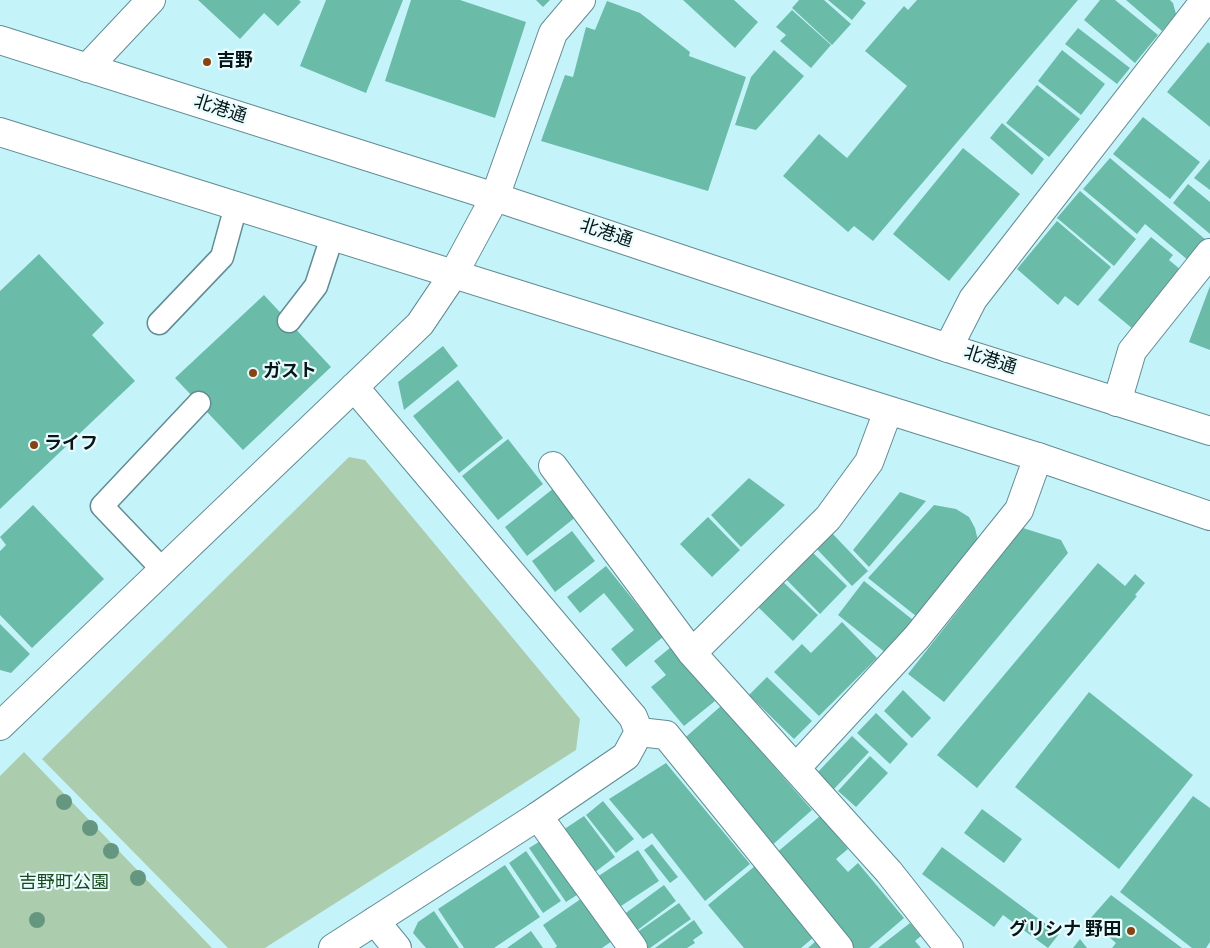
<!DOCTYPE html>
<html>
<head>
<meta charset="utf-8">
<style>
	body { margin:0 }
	canvas { display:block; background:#c5f3fa }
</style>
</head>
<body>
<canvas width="1210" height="948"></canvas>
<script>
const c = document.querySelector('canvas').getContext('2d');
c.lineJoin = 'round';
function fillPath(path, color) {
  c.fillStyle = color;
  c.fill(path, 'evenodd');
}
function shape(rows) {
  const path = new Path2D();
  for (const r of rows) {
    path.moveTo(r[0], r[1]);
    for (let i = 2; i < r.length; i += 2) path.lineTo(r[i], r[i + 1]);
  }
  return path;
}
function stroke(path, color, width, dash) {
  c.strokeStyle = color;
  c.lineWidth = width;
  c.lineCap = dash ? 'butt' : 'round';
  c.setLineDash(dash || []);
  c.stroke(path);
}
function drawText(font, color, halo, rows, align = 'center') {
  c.font = font + ' "Titillium Web","Noto Sans JP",sans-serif';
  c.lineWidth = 4.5;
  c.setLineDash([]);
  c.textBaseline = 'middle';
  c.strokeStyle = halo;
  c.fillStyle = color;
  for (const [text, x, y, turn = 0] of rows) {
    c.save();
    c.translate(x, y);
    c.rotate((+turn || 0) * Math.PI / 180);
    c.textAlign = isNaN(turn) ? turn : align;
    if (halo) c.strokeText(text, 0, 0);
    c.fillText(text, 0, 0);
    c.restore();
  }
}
fillPath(shape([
	[349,457,365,460,580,719,576,750,265,948,228,948,42,759],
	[24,752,212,948,0,948,0,776]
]), '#accdad');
fillPath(shape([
	[198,0,299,0,301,2,278,26,264,13,240,39],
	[326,0,403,0,366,93,300,66],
	[411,0,460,0,526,22,495,118,385,81],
	[536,0,550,0,543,7],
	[683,0,734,0,758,22,735,48],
	[799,0,824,0,851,24,832,45,792,8],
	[828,0,862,0,866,3,852,20],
	[917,0,1078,0,873,241,854,226,848,232,783,176,819,134,847,158,907,86,865,51,904,6,908,10],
	[1100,0,1115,0,1158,35,1135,63,1084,20],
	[1126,0,1170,0,1173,3,1176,14,1162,31],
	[607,1,640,13,690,52,689,56,746,77,708,191,541,141,565,75,573,77,586,27,595,30],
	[792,10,831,45,811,68,780,41,786,35,776,27],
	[1078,28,1130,68,1117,84,1065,44],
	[1208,42,1210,44,1210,127,1167,92],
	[774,50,804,76,756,130,735,125,751,77],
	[1062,50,1105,84,1081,115,1038,81],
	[1037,85,1080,119,1049,157,1006,123],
	[1143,117,1200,162,1170,199,1113,154],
	[1002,123,1044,159,1032,175,990,138],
	[963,148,1020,194,949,281,893,234],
	[1110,158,1206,240,1189,261,1145,224,1137,234,1083,189],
	[1210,159,1210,190,1194,178],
	[1188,184,1210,202,1210,234,1173,203],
	[1080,191,1136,239,1114,266,1057,218],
	[1057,221,1111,267,1078,306,1065,296,1058,305,1017,269],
	[1151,237,1173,255,1169,260,1181,270,1133,329,1098,300],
	[39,254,104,323,92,335,135,381,0,509,0,291],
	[1210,286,1210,350,1189,342],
	[264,295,331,367,243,450,175,378],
	[443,346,458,366,404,410,398,382],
	[458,380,503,438,459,473,413,416],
	[508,439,543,484,498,520,462,476],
	[749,478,785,505,741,547,711,515],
	[554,488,577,516,527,556,505,527],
	[900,492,926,501,869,567,853,550],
	[33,505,104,579,32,648,0,615,0,551,6,545,0,537],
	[934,505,956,509,969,517,975,528,979,545,916,616,868,578],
	[708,517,740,550,712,577,680,544],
	[1023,528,1061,540,1068,553,944,702,908,674],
	[572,531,595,561,555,592,532,561],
	[830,531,868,571,852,586,814,546],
	[811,551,847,586,820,614,785,578],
	[1098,563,1125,586,1135,574,1145,583,1135,595,1137,596,977,788,937,755],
	[606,566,663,637,626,667,611,649,634,630,604,593,580,613,567,597],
	[781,580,818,615,793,641,756,605],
	[864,581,913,620,886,653,838,615],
	[842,622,877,658,819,716,774,672,802,644,811,653],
	[0,624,30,654,11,673,0,670],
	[671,647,715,701,684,726,651,687,666,675,654,661],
	[767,677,812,721,794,739,749,695],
	[903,690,931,718,912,738,884,711],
	[1089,692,1193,775,1119,869,1015,787],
	[721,706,812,810,770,847,679,743],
	[876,713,908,744,890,764,857,733],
	[852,736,869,752,834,789,817,773],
	[870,756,888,773,856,807,838,791],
	[666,763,750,864,705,901,652,833,643,839,609,799],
	[1193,796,1210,808,1210,942,1206,948,1192,948,1120,892],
	[603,801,634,839,616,853,586,815],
	[982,809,1022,839,1004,863,964,833],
	[584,816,615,857,595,872,563,830],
	[820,816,848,849,836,859,848,872,858,863,904,918,869,948,854,948,775,854],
	[547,837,583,891,566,902,529,848],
	[652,844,678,877,670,883,644,850],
	[942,847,1059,934,1048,948,1003,915,994,927,922,874],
	[638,850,659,881,618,908,597,877],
	[526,851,561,901,543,913,509,863],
	[505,865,540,917,494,948,464,948,438,909],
	[755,866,814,937,801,948,744,948,708,905],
	[664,885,676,901,635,932,623,915],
	[1111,895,1182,948,1112,948,1116,943,1089,920],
	[585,896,615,939,602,948,555,948,557,946,543,925],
	[679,903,691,919,650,948,646,948,636,933],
	[434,911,459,948,426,948,413,933,418,922],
	[694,920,703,933,693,940,695,943,687,948,655,948],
	[910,923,921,936,915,941,921,948,878,948],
	[531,931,543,948,507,948],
	[1080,939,1087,948,1073,948],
	[816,941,821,948,808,948]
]), '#6abca9');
const service = shape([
	[289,321,316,286,332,237],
	[159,323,222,257,236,206],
	[163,570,102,506,199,403]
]);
const minor = shape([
	[87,68,151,0],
	[495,197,553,33,581,0],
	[948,348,973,299,1199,8],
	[1117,402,1132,351,1210,253],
	[553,466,692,653,889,872,949,948],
	[692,653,828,518,869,462,888,411],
	[639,732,666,735,839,948],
	[796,768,917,637,1019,510,1038,457],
	[538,816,633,948],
	[375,921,397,948]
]);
const tertiary = shape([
	[0,726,420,324,453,275,495,197],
	[333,948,538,816,626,756,639,732,633,717,354,387]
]);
const primary = shape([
	[0,40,495,197,948,348,1210,431],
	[0,132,1038,457,1210,516]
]);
stroke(service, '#618c93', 25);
stroke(minor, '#618c93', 30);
stroke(tertiary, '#618c93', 30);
stroke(primary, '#618c93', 30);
stroke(service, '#fff', 22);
stroke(minor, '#fff', 28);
stroke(tertiary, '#fff', 28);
stroke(primary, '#fff', 28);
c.fillStyle = '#659780';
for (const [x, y] of [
	[64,802],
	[90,828],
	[111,851],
	[138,878],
	[37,920]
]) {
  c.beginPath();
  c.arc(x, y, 8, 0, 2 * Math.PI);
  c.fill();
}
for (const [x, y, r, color] of [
	[207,62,5,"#864412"],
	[253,373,5,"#864412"],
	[34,445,5,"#864412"],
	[1131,931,5,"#864412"]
]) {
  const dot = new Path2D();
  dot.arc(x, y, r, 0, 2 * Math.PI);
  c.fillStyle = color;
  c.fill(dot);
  stroke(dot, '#e9fbfd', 2);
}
drawText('bold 18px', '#06171a', '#e9fbfd', [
	["吉野",217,62],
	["ガスト",263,373],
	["ライフ",44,445],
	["グリシナ 野田",1121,931,"right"]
], 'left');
drawText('18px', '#06171a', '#e9fbfd', [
	["北港通",220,110,18],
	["北港通",606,234,18],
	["北港通",990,361,18]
]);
drawText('18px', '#164b1d', '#e9fbfd', [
	["吉野町公園",64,884]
]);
</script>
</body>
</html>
